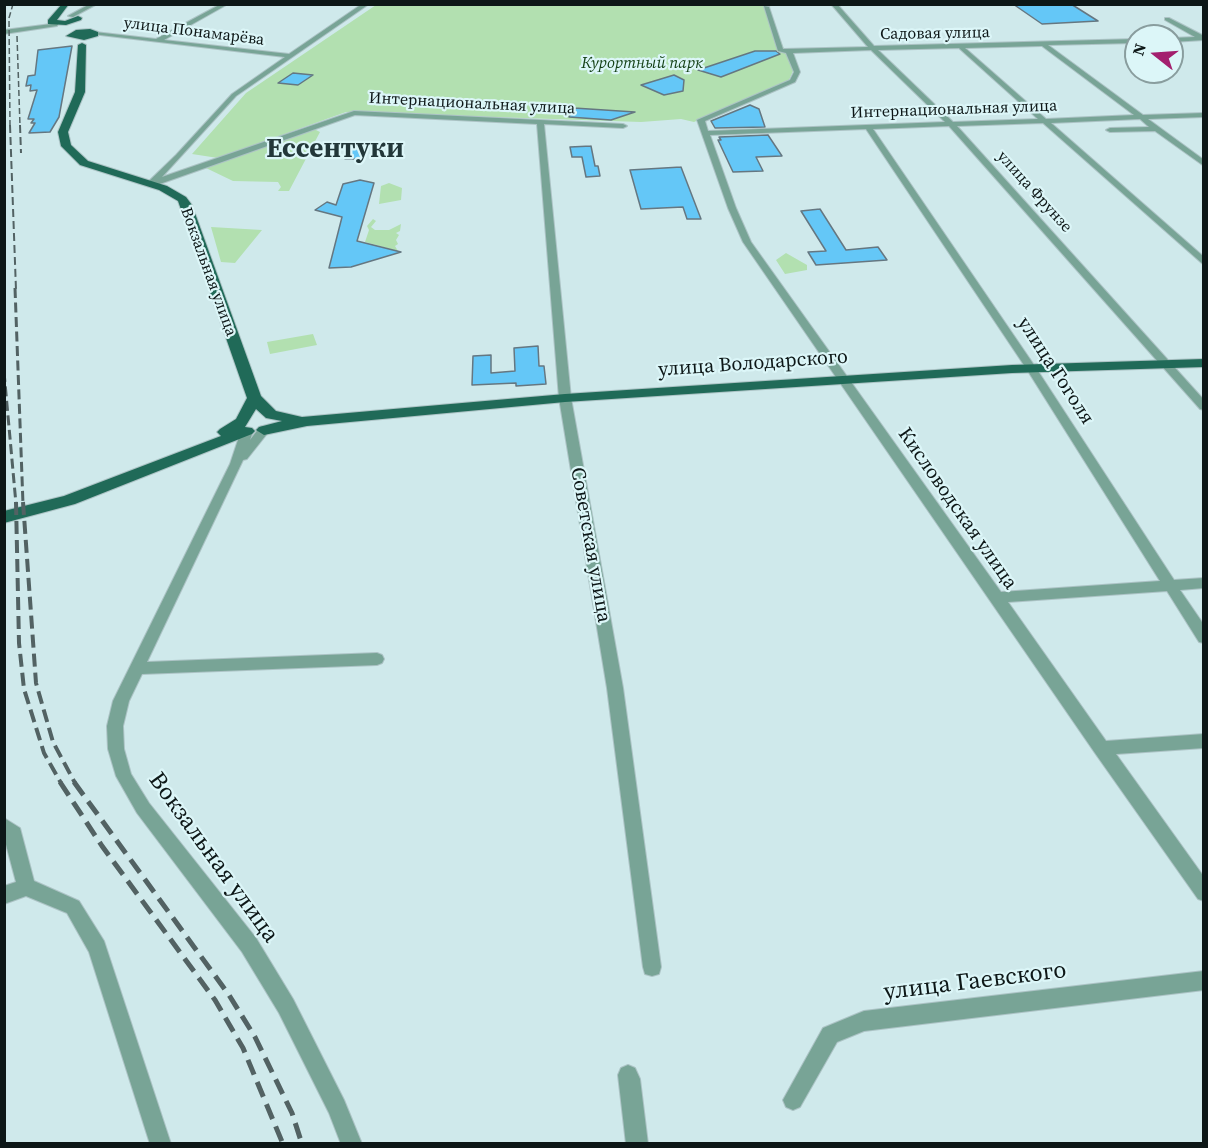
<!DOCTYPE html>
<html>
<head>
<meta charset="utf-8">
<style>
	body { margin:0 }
	#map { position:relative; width:1208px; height:1148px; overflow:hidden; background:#cfe9eb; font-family:"Source Serif 4",serif }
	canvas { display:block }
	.frame { position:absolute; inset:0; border:6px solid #0d1717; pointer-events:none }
	.north { position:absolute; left:1124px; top:24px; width:60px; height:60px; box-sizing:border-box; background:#dcf6f8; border:2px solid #899d9e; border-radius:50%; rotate:287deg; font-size:16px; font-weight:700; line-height:24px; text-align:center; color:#0d1717 }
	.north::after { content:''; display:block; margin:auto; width:21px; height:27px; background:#a31f6e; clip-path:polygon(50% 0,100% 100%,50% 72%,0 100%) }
</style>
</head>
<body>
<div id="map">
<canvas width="1208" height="1148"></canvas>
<div class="frame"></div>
<div class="north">N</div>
</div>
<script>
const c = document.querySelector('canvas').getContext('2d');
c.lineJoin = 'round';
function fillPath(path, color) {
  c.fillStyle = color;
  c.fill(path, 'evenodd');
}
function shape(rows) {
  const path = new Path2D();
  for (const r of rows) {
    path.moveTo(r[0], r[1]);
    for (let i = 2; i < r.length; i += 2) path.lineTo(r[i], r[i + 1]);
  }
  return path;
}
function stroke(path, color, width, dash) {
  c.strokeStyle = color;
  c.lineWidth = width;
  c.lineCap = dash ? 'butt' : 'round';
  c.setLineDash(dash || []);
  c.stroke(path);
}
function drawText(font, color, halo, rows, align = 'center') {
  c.font = font + ' "Source Serif 4",serif';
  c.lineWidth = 4.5;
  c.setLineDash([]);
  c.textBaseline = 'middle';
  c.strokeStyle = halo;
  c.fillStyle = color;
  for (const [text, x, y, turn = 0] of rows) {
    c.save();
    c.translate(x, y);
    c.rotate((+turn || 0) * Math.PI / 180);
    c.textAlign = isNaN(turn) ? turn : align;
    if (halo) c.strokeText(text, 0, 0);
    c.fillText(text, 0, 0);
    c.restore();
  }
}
fillPath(shape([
	[376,5,776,5,767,7,793,71,789,80,694,122,681,119,641,122,346,112,218,158,192,154,246,93],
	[314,129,320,132,289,191,278,191,281,187,278,182,233,181,206,168],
	[389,183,402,188,401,200,379,204,381,186],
	[373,219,376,221,371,227,375,230,389,230,401,224,400,231,396,233,399,235,396,240,398,244,395,246,398,251,365,242,369,230,367,226],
	[211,227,262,230,235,263,221,262],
	[786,253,807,265,807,270,785,274,776,260],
	[313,334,317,345,270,354,267,342]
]), '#b2e0b0');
const building = shape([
	[1013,4,1071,4,1098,21,1042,24,1013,4],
	[72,46,59,117,50,132,29,133,35,123,31,123,34,119,28,119,37,90,30,91,31,85,26,86,28,76,35,75,38,50,72,46],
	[755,51,776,51,780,54,721,77,698,70,755,51],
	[293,73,313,75,298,85,278,83,293,73],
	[674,75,684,80,683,91,664,95,641,85,674,75],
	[750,105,759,109,765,127,715,128,711,121,750,105],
	[574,108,635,112,611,120,569,117,574,108],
	[768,135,782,156,756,157,763,171,733,172,718,140,721,140,719,137,768,135],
	[350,142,368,142,361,159,345,159,350,142],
	[591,146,595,166,598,166,600,176,586,177,582,157,572,157,570,147,591,146],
	[681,167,701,219,687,219,683,207,641,209,630,170,681,167],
	[360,180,374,183,357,241,401,252,351,267,329,268,342,217,315,210,327,202,336,205,343,184,360,180],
	[820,209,846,250,878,247,887,260,816,265,808,252,826,251,801,211,820,209],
	[538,346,539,366,544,366,546,384,516,386,516,383,472,385,473,356,491,355,491,373,515,371,514,348,538,346]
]);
fillPath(building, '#64c7f7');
stroke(building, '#657781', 1.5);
const minor = shape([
	[90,4,97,4,73,17,68,16,90,4],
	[221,4,228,4,164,40,289,54,362,4,369,4,236,96,162,177,354,111,623,124,627,126,623,128,544,124,571,398,623,688,661,967,659,974,652,976,645,974,643,967,607,688,559,398,537,124,355,115,154,186,148,186,148,182,176,155,232,94,285,57,92,34,95,32,156,39,221,4],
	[831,4,837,4,874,46,1136,39,1136,43,1048,45,1143,115,1204,113,1204,117,1148,119,1204,160,1204,166,1155,131,1110,132,1106,130,1110,128,1149,127,1140,119,1051,123,1204,257,1204,265,1043,123,957,126,1204,400,1204,410,1200,409,949,126,873,129,1036,368,1174,580,1204,578,1204,588,1180,590,1204,625,1204,643,1199,642,1167,591,1008,602,1106,741,1204,734,1204,748,1116,754,1204,877,1204,901,1198,899,1095,753,743,242,728,208,697,120,790,80,794,72,786,53,778,51,764,6,769,7,783,49,868,47,831,4],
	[1041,46,1042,46,1134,115,1046,119,965,48,1041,46],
	[959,48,960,49,1038,119,953,122,878,50,959,48],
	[871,50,945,122,708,131,705,121,795,82,800,72,793,53,871,50],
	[866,129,1026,368,1160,581,1001,592,751,242,736,208,710,135,866,129],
	[1165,18,1169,18,1204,36,1204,40,1172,42,1172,38,1195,37,1165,20,1165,18],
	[59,23,57,26,4,34,4,30,59,23],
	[264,426,270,430,247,459,243,460,147,662,377,653,382,655,384,659,382,663,377,665,142,674,129,701,123,726,124,749,131,774,149,803,256,938,293,999,344,1100,362,1144,341,1144,329,1113,279,1013,242,952,137,813,116,776,108,749,107,726,113,701,230,464,241,431,243,428,251,428,253,431,250,440,260,427,264,426],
	[4,818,20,828,34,881,79,901,104,941,171,1144,150,1144,89,952,67,913,26,896,4,904,4,886,16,882,4,837,4,818],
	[1204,971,1204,990,864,1031,837,1042,800,1107,793,1110,786,1107,783,1100,823,1028,864,1011,1204,971],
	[628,1065,635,1068,640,1079,648,1144,626,1144,618,1075,621,1068,628,1065]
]);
const major = shape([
	[62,4,69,4,57,20,65,21,78,16,82,18,81,20,66,25,48,24,48,20,62,4],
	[90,29,98,32,98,36,84,40,66,36,76,30,90,29],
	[82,43,86,45,85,92,68,132,71,145,88,161,167,186,186,197,192,205,261,396,276,411,302,417,565,394,1012,365,1204,359,1204,367,1012,373,565,402,307,426,264,435,256,430,259,427,282,421,266,418,256,409,245,427,252,428,255,431,252,434,75,504,4,523,4,511,64,496,221,436,217,432,220,429,236,419,247,398,178,201,159,190,80,165,61,146,58,132,75,92,78,45,82,43]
]);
stroke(minor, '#acc3c5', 2);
stroke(major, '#acc3c5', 2);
fillPath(minor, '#78a496');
fillPath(major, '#206a58');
stroke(shape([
	[17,36,20,126],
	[10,126,9,18,13,4]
]), '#526263', 1.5, [6, 3]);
stroke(shape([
	[10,125,16,290],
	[20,125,21,153]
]), '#526263', 2, [8, 4]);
stroke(shape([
	[15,288,23,504],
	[4,372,16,504]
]), '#526263', 3, [10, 4.5]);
stroke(shape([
	[16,502,19,643,24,689,44,753,61,783],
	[23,502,36,683,53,742,75,783]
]), '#526263', 4, [13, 6]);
stroke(shape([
	[60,782,102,846,215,1000,243,1048,283,1144],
	[74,782,229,995,255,1037,292,1113,302,1144]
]), '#526263', 5, [16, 8]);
drawText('16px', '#0d1717', '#dcf6f8', [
	["улица Понамарёва",194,32,7],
	["Садовая улица",935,34,-1],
	["Интернациональная улица",472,104,3],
	["Интернациональная улица",954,110,-2],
	["улица Фрунзе",1034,192,48],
	["Вокзальная улица",208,272,70]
]);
drawText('italic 16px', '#144116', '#dcf6f8', [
	["Курортный парк",642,64]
]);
drawText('20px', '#0d1717', '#dcf6f8', [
	["улица Володарского",753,364,-4],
	["улица Гоголя",1055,371,57],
	["Кисловодская улица",957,509,55],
	["Советская улица",590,545,80]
]);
drawText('24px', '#0d1717', '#dcf6f8', [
	["Вокзальная улица",213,858,54],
	["улица Гаевского",975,982,-7]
]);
drawText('bold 27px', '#223739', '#dcf6f8', [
	["Ессентуки",335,150]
]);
</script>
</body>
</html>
